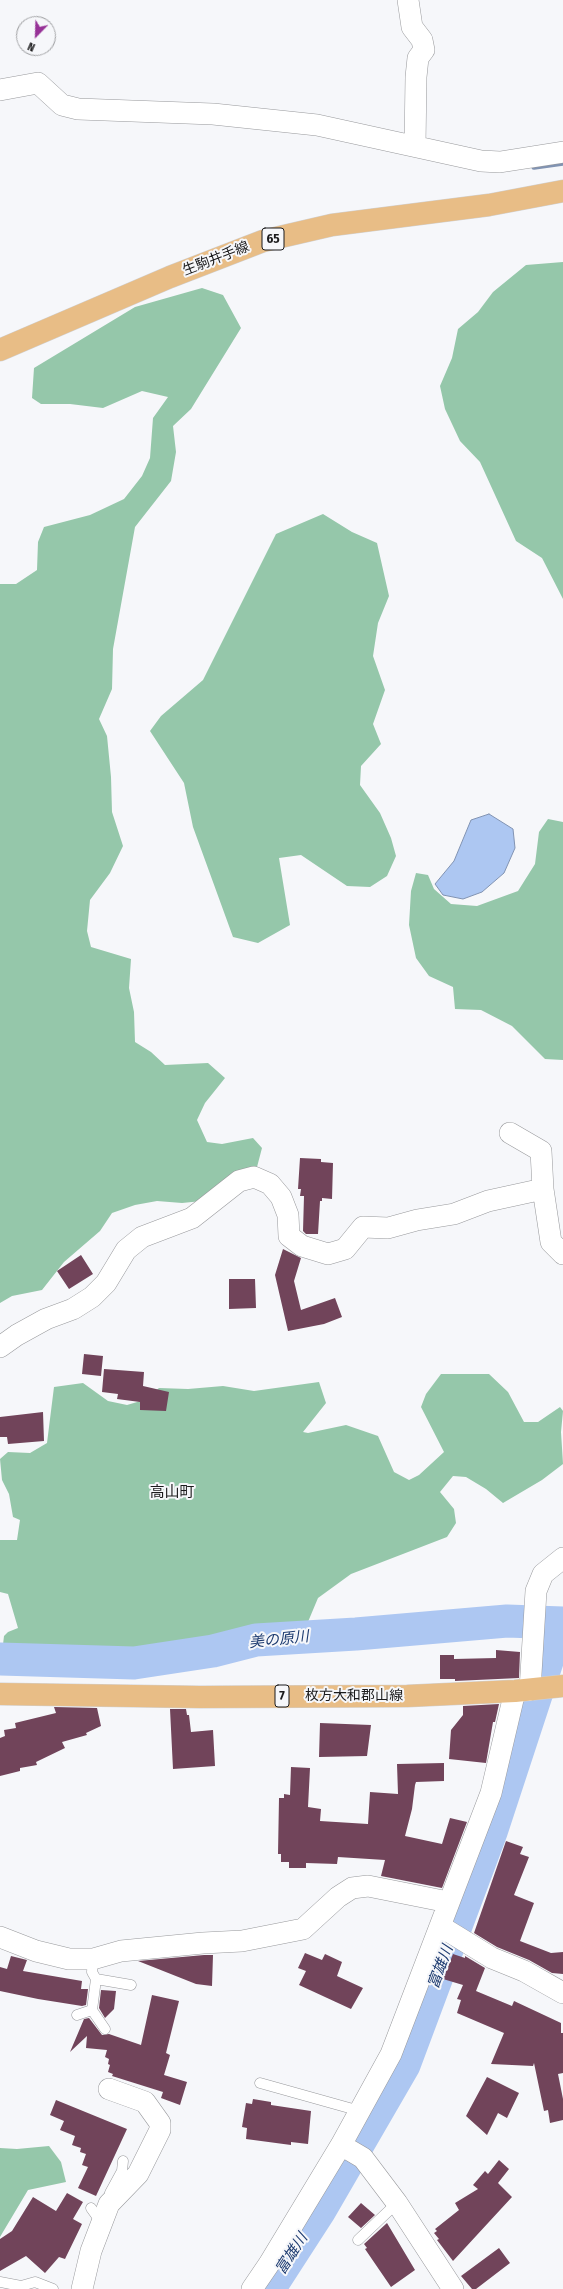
<!DOCTYPE html>
<html>
<head>
<meta charset="utf-8">
<style>
	body { margin:0 }
	#map { position:relative; width:563px; height:2289px; overflow:hidden; background:#f6f7fa; font-family:"Fira Sans Condensed",sans-serif }
	canvas { display:block }
	.north { position:absolute; left:16px; top:16px; width:40px; height:40px; box-sizing:border-box; background:#f6f7fa; border:1px solid #9e9fa1; border-radius:50%; rotate:203deg; font-size:11px; font-weight:700; line-height:16px; text-align:center; color:#1b1b1c }
	.north::after { content:''; display:block; margin:auto; width:14px; height:18px; background:#973297; clip-path:polygon(50% 0,100% 100%,50% 72%,0 100%) }
</style>
</head>
<body>
<div id="map">
<canvas width="563" height="2289"></canvas>
<div class="north">N</div>
</div>
<script>
const c = document.querySelector('canvas').getContext('2d');
c.lineJoin = 'round';
function fillPath(path, color) {
  c.fillStyle = color;
  c.fill(path, 'evenodd');
}
function shape(rows) {
  const path = new Path2D();
  for (const r of rows) {
    path.moveTo(r[0], r[1]);
    for (let i = 2; i < r.length; i += 2) path.lineTo(r[i], r[i + 1]);
  }
  return path;
}
function stroke(path, color, width, dash) {
  c.strokeStyle = color;
  c.lineWidth = width;
  c.lineCap = dash ? 'butt' : 'round';
  c.setLineDash(dash || []);
  c.stroke(path);
}
function drawText(font, color, halo, rows, align = 'center') {
  c.font = font + ' "Fira Sans Condensed","Noto Sans JP",sans-serif';
  c.lineWidth = 4;
  c.setLineDash([]);
  c.textBaseline = 'middle';
  c.strokeStyle = halo;
  c.fillStyle = color;
  for (const [text, x, y, turn = 0] of rows) {
    c.save();
    c.translate(x, y);
    c.rotate((+turn || 0) * Math.PI / 180);
    c.textAlign = isNaN(turn) ? turn : align;
    if (halo) c.strokeText(text, 0, 0);
    c.fillText(text, 0, 0);
    c.restore();
  }
}
fillPath(shape([
	[563,262,563,599,542,558,516,541,480,462,460,441,445,409,440,386,452,358,458,329,478,312,493,292,526,265],
	[202,288,223,295,241,328,191,409,173,426,176,452,171,481,135,527,113,649,112,689,99,719,107,736,111,777,112,812,123,846,110,873,90,900,87,931,91,947,131,959,129,988,134,1012,135,1042,151,1052,165,1065,208,1063,225,1078,205,1103,197,1120,207,1142,222,1144,253,1138,262,1148,257,1167,202,1201,182,1203,157,1201,135,1205,112,1213,100,1231,64,1262,42,1290,12,1296,0,1303,0,584,16,584,37,570,38,542,44,527,90,515,124,499,142,476,150,458,153,418,168,397,142,391,103,408,70,404,41,404,32,398,34,368,135,307],
	[323,514,352,532,377,543,389,596,378,623,373,656,385,690,373,724,381,744,361,766,360,785,380,813,391,838,396,856,387,876,370,887,347,886,301,855,279,858,290,925,258,943,233,937,193,827,184,783,150,731,161,716,203,680,276,534],
	[548,819,563,822,563,1060,545,1059,512,1026,481,1010,455,1009,453,987,429,976,416,958,409,925,411,891,416,873,428,875,434,889,451,904,477,906,518,891,535,864,539,832],
	[441,1374,489,1374,508,1392,524,1422,538,1422,560,1407,563,1411,561,1432,563,1464,542,1480,503,1503,486,1489,466,1477,453,1476,440,1492,454,1509,456,1523,447,1537,351,1574,318,1598,305,1629,266,1633,167,1653,114,1659,2,1653,4,1636,8,1632,18,1628,8,1594,0,1592,0,1540,17,1540,20,1520,13,1517,9,1494,2,1480,0,1459,8,1452,30,1453,47,1443,54,1387,83,1383,108,1401,127,1405,144,1400,159,1388,188,1389,223,1386,254,1391,319,1382,326,1403,303,1432,308,1433,346,1425,378,1436,394,1472,409,1480,419,1475,444,1452,421,1407,426,1394],
	[49,2146,61,2162,66,2182,28,2190,0,2237,0,2148,17,2149]
]), '#95c7aa');
const water = shape([
	[489,814,513,829,515,848,504,873,482,892,463,899,443,895,435,884,454,861,471,820,489,814]
]);
fillPath(water, '#adc7f2');
stroke(water, '#8193b2', 1);
stroke(shape([
	[534,167,563,163]
]), '#8193b2', 5.5);
stroke(shape([
	[0,1659,134,1663,213,1651,256,1640,356,1634,507,1621,563,1623],
	[269,2289,320,2210,404,2065,491,1832,559,1625]
]), '#adc7f2', 33);
fillPath(shape([
	[300,1158,321,1159,321,1162,333,1163,332,1199,322,1198,322,1201,320,1201,318,1234,306,1234,303,1231,304,1196,300,1196,301,1189,298,1189],
	[283,1249,301,1258,294,1281,301,1310,335,1298,342,1317,324,1324,288,1331,275,1275],
	[81,1255,93,1274,69,1289,57,1271],
	[229,1279,255,1279,256,1308,229,1309],
	[84,1354,103,1356,101,1376,82,1374],
	[104,1369,144,1372,143,1386,169,1392,166,1411,140,1410,140,1402,117,1399,118,1394,102,1392],
	[43,1412,44,1441,8,1444,7,1437,0,1437,0,1417],
	[496,1650,520,1652,519,1678,455,1681,455,1679,440,1679,440,1655,454,1655,454,1659,496,1658],
	[499,1704,495,1722,493,1722,486,1763,449,1759,451,1730,463,1715,463,1706],
	[54,1707,97,1708,101,1726,86,1733,87,1735,62,1742,65,1748,36,1762,37,1765,20,1768,20,1771,0,1776,0,1738,5,1736,4,1730,16,1728,15,1723,56,1713],
	[170,1709,186,1709,187,1715,189,1715,191,1732,213,1730,215,1766,173,1769],
	[320,1723,371,1725,367,1756,319,1757],
	[444,1763,444,1781,416,1782,415,1785,412,1809,405,1836,442,1844,450,1818,467,1822,442,1888,381,1876,385,1860,338,1857,337,1864,306,1863,306,1868,289,1868,289,1862,281,1862,281,1854,278,1854,279,1798,284,1798,284,1794,290,1795,291,1767,310,1768,308,1807,321,1809,320,1821,368,1824,370,1792,398,1794,397,1764],
	[506,1841,523,1847,520,1854,529,1857,514,1895,534,1903,520,1941,551,1953,563,1952,563,1974,552,1973,529,1960,497,1947,474,1933],
	[305,1953,322,1960,325,1954,342,1962,337,1976,363,1988,351,2009,299,1985,306,1971,298,1968],
	[453,1954,465,1958,465,1956,485,1968,476,1991,512,2006,514,2001,561,2023,561,2033,563,2033,563,2073,558,2074,563,2099,563,2120,550,2123,548,2110,544,2111,534,2063,533,2066,491,2064,504,2033,457,2013,461,2000,457,1999,463,1985,443,1979],
	[204,1955,213,1955,212,1986,196,1984,138,1961],
	[11,1956,27,1960,23,1971,82,1981,81,1989,88,1989,86,2005,82,2006,38,1999,0,1991,0,1967,7,1969],
	[101,1990,116,1991,114,2009,105,2018,99,2008],
	[152,1995,179,2001,166,2053,170,2055,164,2075,187,2082,180,2105,161,2098,163,2092,112,2076,113,2074,108,2072,110,2065,108,2064,109,2059,105,2057,107,2050,86,2048,87,2036,70,2052,84,2019,89,2018,102,2035,109,2034,141,2045],
	[487,2077,519,2093,507,2118,498,2113,487,2135,466,2116],
	[253,2099,271,2102,271,2105,311,2111,308,2144,291,2142,291,2145,246,2139,247,2128,242,2127,246,2103,252,2104],
	[56,2100,127,2129,96,2196,78,2188,88,2167,82,2165,86,2154,80,2152,81,2148,72,2145,75,2136,60,2130,64,2121,50,2115],
	[499,2160,509,2169,498,2183,512,2197,453,2261,437,2240,439,2239,434,2233,437,2231,435,2229,459,2210,455,2203,478,2189,473,2185,485,2171,488,2174],
	[67,2193,83,2202,73,2219,82,2224,65,2259,59,2257,45,2273,26,2256,0,2271,0,2239,12,2231,33,2197,56,2211],
	[361,2203,375,2215,361,2228,348,2217],
	[387,2223,415,2270,391,2287,365,2249,367,2248,364,2244],
	[499,2248,510,2263,476,2289,472,2289,461,2276]
]), '#71445a');
const lane = shape([
	[96,1979,131,1985],
	[92,2010,105,2029],
	[77,2015,92,2010,96,1979,92,1972,93,1959],
	[260,2083,360,2111],
	[110,2193,122,2171,123,2161],
	[91,2208,101,2222],
	[358,2240,397,2203],
	[0,2282,21,2286,35,2282,53,2289]
]);
const street = shape([
	[408,0,412,27,422,40,424,50,418,58,416,77,415,146],
	[0,90,38,83,62,105,78,109,213,114,317,125,481,161,500,162,563,152],
	[510,1133,541,1151,543,1189,551,1242,563,1254],
	[0,1347,17,1335,46,1319,73,1309,92,1297,106,1283,126,1250,142,1237,192,1218,239,1181,254,1177,270,1184,281,1197,288,1215,289,1236,302,1246,328,1254,345,1249,363,1227,388,1228,417,1220,454,1214,488,1201,543,1189],
	[530,1690,536,1591,543,1574,563,1558],
	[440,1926,492,1958,524,1971,563,1993],
	[0,1937,36,1951,69,1959,93,1959,121,1951,203,1943,242,1941,303,1929,338,1897,352,1888,368,1886,448,1902],
	[341,2145,363,2158,397,2203,453,2289],
	[82,2289,91,2251,109,2204,138,2174,160,2130,160,2123,145,2102,109,2089],
	[252,2289,269,2264,341,2145,391,2054,491,1793,515,1691]
]);
const primary = shape([
	[0,350,170,277,263,241,332,225,489,205,563,191],
	[0,1694,200,1697,407,1696,515,1691,563,1686]
]);
stroke(lane, '#98999c', 11);
stroke(street, '#98999c', 22);
stroke(primary, '#d1d1d2', 23);
stroke(lane, '#fff', 10);
stroke(street, '#fff', 21);
stroke(primary, '#e8bd86', 22);
for (const [x, y, w] of [
	[273,239,22],
	[282,1696,14]
]) {
  const box = new Path2D();
  box.roundRect(x - w / 2, y - 11, w, 22, 3);
  c.fillStyle = '#f6f7fa';
  c.fill(box);
  stroke(box, '#1b1b1c', 1);
}
drawText('bold 13px', '#1b1b1c', null, [
	["65",273,239],
	["7",282,1696]
]);
drawText('14px', '#1b1b1c', '#f6f7fa', [
	["生駒井手線",216,259,-21],
	["枚方大和郡山線",354,1696]
]);
drawText('15px', '#1b1b1c', '#f6f7fa', [
	["高山町",172,1493]
]);
drawText('italic 15px', '#1d3b70', '#f6f7fa', [
	["美の原川",279,1640,-6],
	["富雄川",441,1967,-70],
	["富雄川",292,2254,-57]
]);
</script>
</body>
</html>
